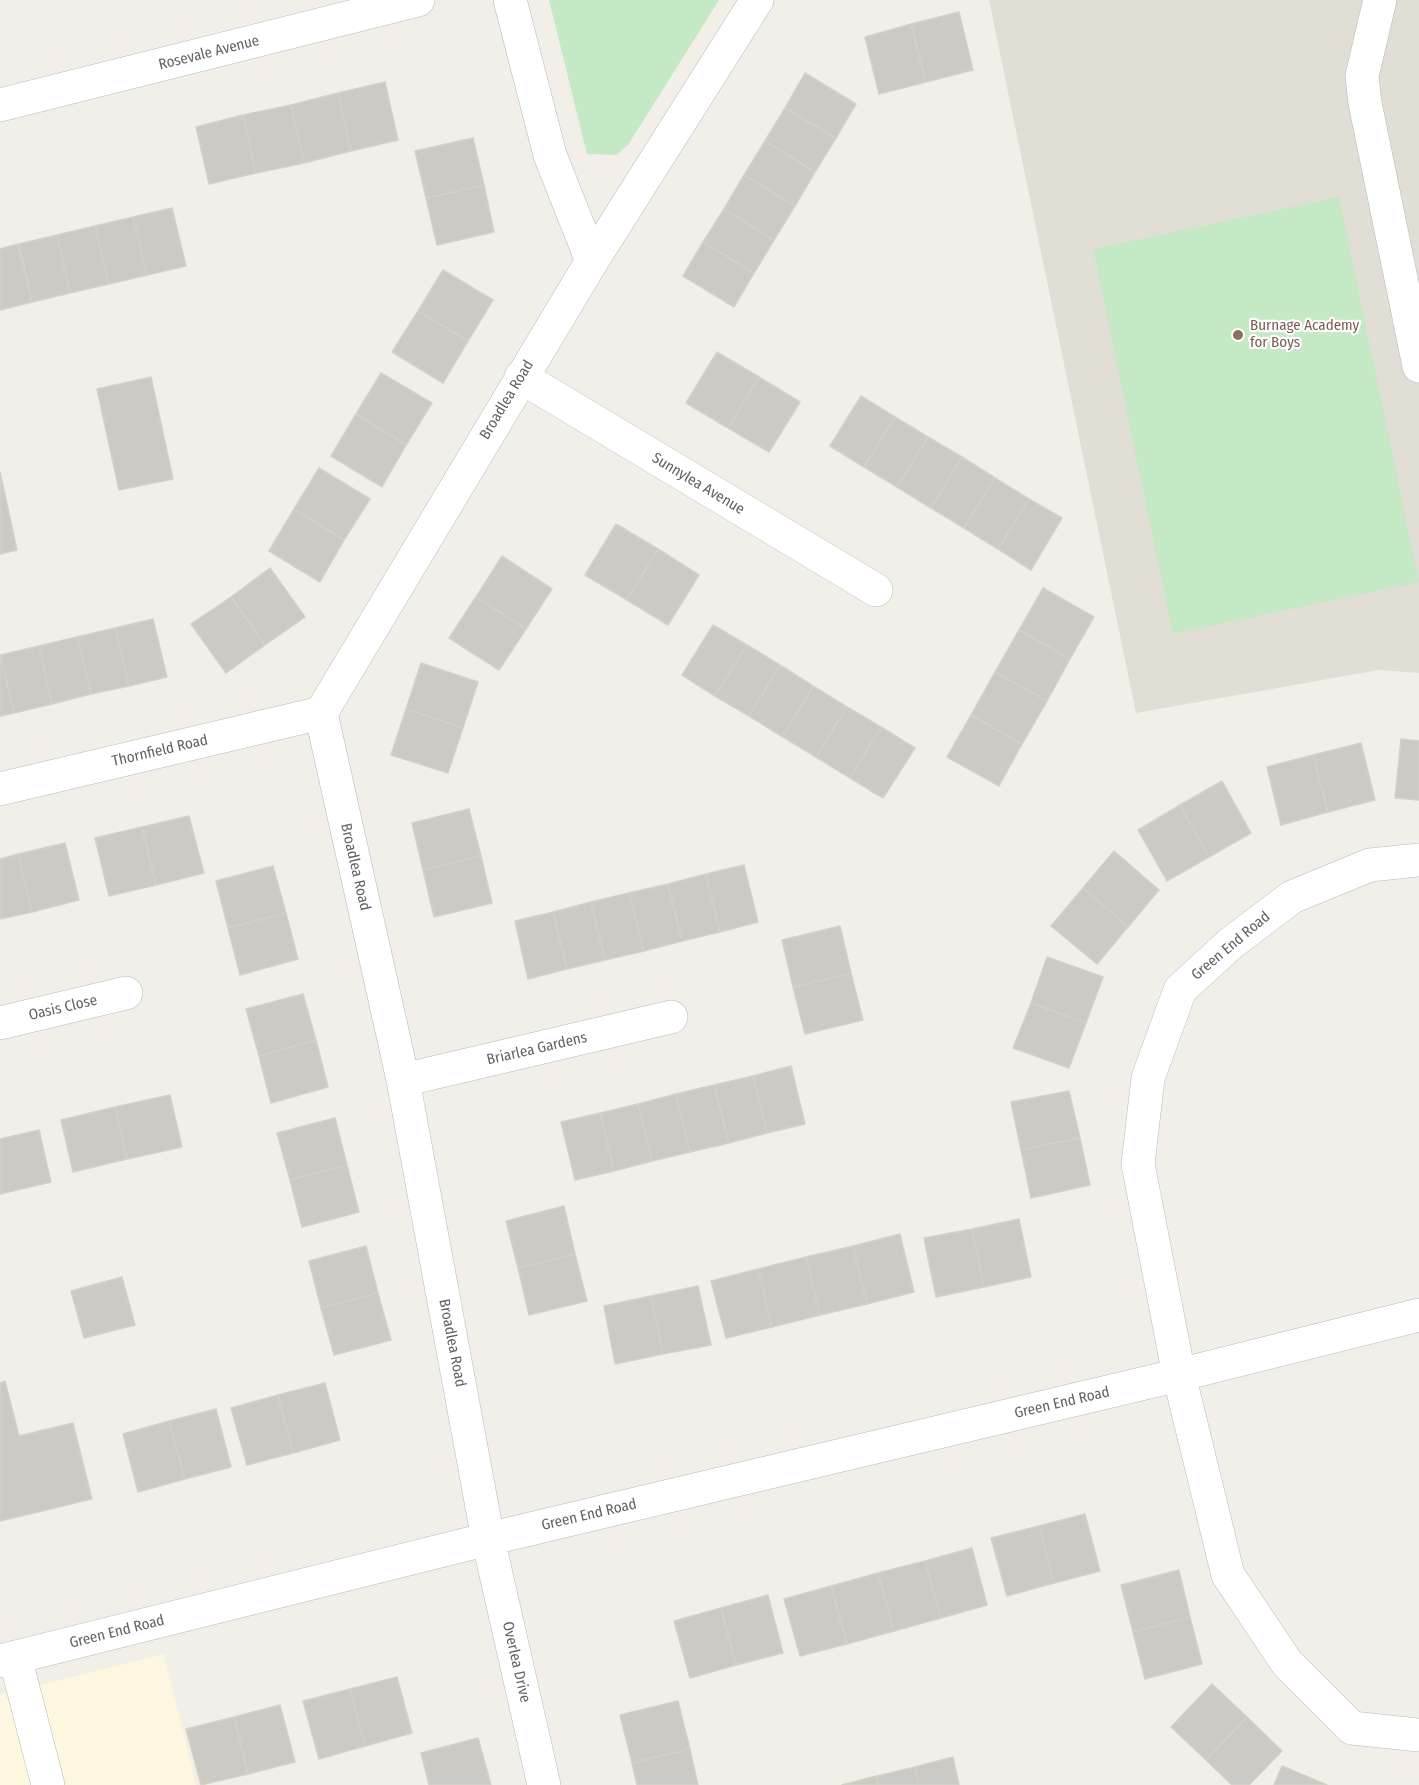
<!DOCTYPE html>
<html>
<head>
<meta charset="utf-8">
<style>
	body { margin:0 }
	canvas { display:block; background:#f1efe8 }
</style>
</head>
<body>
<canvas width="1419" height="1785"></canvas>
<script>
const c = document.querySelector('canvas').getContext('2d');
c.lineJoin = 'round';
function fillPath(path, color) {
  c.fillStyle = color;
  c.fill(path, 'evenodd');
}
function shape(rows) {
  const path = new Path2D();
  for (const r of rows) {
    path.moveTo(r[0], r[1]);
    for (let i = 2; i < r.length; i += 2) path.lineTo(r[i], r[i + 1]);
  }
  return path;
}
function stroke(path, color, width, dash) {
  c.strokeStyle = color;
  c.lineWidth = width;
  c.lineCap = dash ? 'butt' : 'round';
  c.setLineDash(dash || []);
  c.stroke(path);
}
function drawText(font, color, halo, rows, align = 'center') {
  c.font = font + ' "Fira Sans Condensed",sans-serif';
  c.lineWidth = 4.5;
  c.setLineDash([]);
  c.textBaseline = 'middle';
  c.strokeStyle = halo;
  c.fillStyle = color;
  for (const [text, x, y, turn = 0] of rows) {
    c.save();
    c.translate(x, y);
    c.rotate((+turn || 0) * Math.PI / 180);
    c.textAlign = isNaN(turn) ? turn : align;
    if (halo) c.strokeText(text, 0, 0);
    c.fillText(text, 0, 0);
    c.restore();
  }
}
fillPath(shape([
	[164,1654,196,1785,0,1785,0,1695]
]), '#fef7e0');
fillPath(shape([
	[989,0,1419,0,1419,673,1379,670,1136,713]
]), '#e1ded6');
fillPath(shape([
	[549,0,719,0,628,145,616,155,587,154],
	[1339,197,1419,582,1173,634,1093,249]
]), '#c5e8c5');
const building = shape([
	[959,12,973,70,926,82,911,24,959,12],
	[911,24,926,82,879,94,865,37,911,24],
	[805,73,856,104,836,138,785,108,805,73],
	[385,82,398,140,351,151,338,93,385,82],
	[338,93,351,151,304,163,291,105,338,93],
	[291,105,304,163,256,173,243,115,291,105],
	[785,108,836,138,815,172,765,141,785,108],
	[243,115,256,173,209,184,196,127,243,115],
	[473,138,484,185,426,198,415,151,473,138],
	[765,141,815,172,795,206,744,175,765,141],
	[744,175,795,206,774,240,724,209,744,175],
	[484,185,494,232,437,245,426,198,484,185],
	[172,208,186,266,147,275,133,217,172,208],
	[724,209,774,240,754,273,703,242,724,209],
	[133,217,147,275,109,284,95,226,133,217],
	[95,226,109,284,70,293,57,235,95,226],
	[57,235,70,293,32,302,19,244,57,235],
	[703,242,754,273,734,307,683,276,703,242],
	[18,244,32,302,0,310,0,249,18,244],
	[443,270,493,300,468,341,418,311,443,270],
	[418,311,468,341,443,383,392,352,418,311],
	[717,352,759,377,728,428,686,403,717,352],
	[381,373,432,403,406,445,356,414,381,373],
	[151,377,173,479,119,490,97,389,151,377],
	[759,377,800,402,769,452,728,428,759,377],
	[861,396,895,417,864,467,830,446,861,396],
	[356,414,406,445,382,487,331,456,356,414],
	[895,417,928,437,897,487,864,467,895,417],
	[928,437,962,457,931,508,897,487,928,437],
	[962,457,995,478,964,528,931,508,962,457],
	[319,468,370,499,344,540,294,509,319,468],
	[0,472,17,550,0,554,0,472],
	[995,478,1029,499,998,549,964,528,995,478],
	[1029,499,1062,518,1031,570,998,549,1029,499],
	[294,509,344,540,320,582,269,551,294,509],
	[616,524,658,549,627,600,585,575,616,524],
	[658,549,699,575,668,625,627,600,658,549],
	[502,556,552,589,526,629,476,597,502,556],
	[270,568,305,617,265,645,231,597,270,568],
	[1043,588,1094,617,1070,659,1019,630,1043,588],
	[231,597,265,645,226,673,191,624,231,597],
	[476,597,526,629,499,670,449,638,476,597],
	[153,619,167,677,129,686,115,628,153,619],
	[713,625,747,645,715,696,682,675,713,625],
	[115,628,129,686,91,694,77,637,115,628],
	[1019,630,1070,659,1047,701,995,672,1019,630],
	[77,637,91,694,52,704,39,646,77,637],
	[747,645,780,665,749,716,715,696,747,645],
	[39,646,52,704,14,713,0,655,39,646],
	[0,656,14,713,0,716,0,656],
	[421,663,478,682,463,728,406,709,421,663],
	[780,665,813,686,783,737,749,716,780,665],
	[995,672,1047,701,1022,744,971,715,995,672],
	[813,686,847,707,816,757,783,737,813,686],
	[847,707,881,727,850,778,816,757,847,707],
	[406,709,463,728,448,773,391,755,406,709],
	[971,715,1022,744,999,786,947,757,971,715],
	[881,727,915,748,883,798,850,778,881,727],
	[1401,739,1419,741,1419,800,1395,798,1401,739],
	[1361,743,1375,800,1328,812,1313,755,1361,743],
	[1313,755,1328,812,1281,825,1267,767,1313,755],
	[1222,781,1251,833,1209,857,1180,805,1222,781],
	[1180,805,1209,857,1167,881,1138,830,1180,805],
	[469,809,481,856,423,870,412,823,469,809],
	[189,816,204,873,156,885,142,827,189,816],
	[142,827,156,885,109,896,95,838,142,827],
	[65,843,79,900,32,912,18,854,65,843],
	[1114,851,1159,890,1128,927,1083,888,1114,851],
	[18,854,32,912,0,919,0,859,18,854],
	[481,856,492,903,434,917,423,870,481,856],
	[744,865,758,922,720,932,706,874,744,865],
	[273,866,286,913,228,928,216,881,273,866],
	[706,874,720,932,682,941,668,884,706,874],
	[668,884,682,941,644,951,629,893,668,884],
	[1083,888,1128,927,1097,964,1051,926,1083,888],
	[629,893,644,951,605,960,591,902,629,893],
	[591,902,605,960,567,969,553,912,591,902],
	[553,912,567,969,528,979,515,921,553,912],
	[286,913,298,959,240,975,228,928,286,913],
	[840,926,851,973,793,987,782,940,840,926],
	[1047,957,1103,977,1086,1023,1031,1003,1047,957],
	[851,973,863,1020,805,1034,793,987,851,973],
	[303,994,316,1040,259,1056,246,1009,303,994],
	[1031,1003,1086,1023,1069,1068,1013,1048,1031,1003],
	[316,1040,328,1087,271,1103,259,1056,316,1040],
	[791,1066,805,1124,767,1133,753,1076,791,1066],
	[753,1076,767,1133,729,1143,714,1085,753,1076],
	[714,1085,729,1143,690,1152,676,1094,714,1085],
	[1069,1091,1080,1138,1021,1150,1011,1102,1069,1091],
	[676,1094,690,1152,652,1161,638,1104,676,1094],
	[170,1095,182,1147,127,1159,115,1107,170,1095],
	[638,1104,652,1161,614,1171,600,1113,638,1104],
	[115,1107,127,1159,73,1172,61,1120,115,1107],
	[600,1113,614,1171,575,1180,561,1122,600,1113],
	[335,1118,347,1165,290,1180,277,1133,335,1118],
	[39,1130,51,1182,0,1194,0,1139,39,1130],
	[1080,1138,1090,1185,1031,1198,1021,1150,1080,1138],
	[347,1165,359,1212,302,1227,290,1180,347,1165],
	[564,1206,575,1254,518,1268,506,1221,564,1206],
	[1019,1219,1031,1277,984,1287,972,1229,1019,1219],
	[972,1229,984,1287,936,1297,924,1238,972,1229],
	[900,1234,914,1292,867,1304,853,1246,900,1234],
	[366,1246,378,1293,321,1308,309,1261,366,1246],
	[853,1246,867,1304,820,1315,806,1257,853,1246],
	[575,1254,587,1301,529,1315,518,1268,575,1254],
	[806,1257,820,1315,772,1327,758,1269,806,1257],
	[758,1269,772,1327,726,1338,711,1281,758,1269],
	[122,1277,135,1325,84,1338,71,1291,122,1277],
	[698,1286,711,1345,663,1354,651,1296,698,1286],
	[378,1293,391,1340,334,1355,321,1308,378,1293],
	[651,1296,663,1354,615,1364,604,1306,651,1296],
	[5,1381,19,1436,73,1423,92,1499,0,1521,0,1383,5,1381],
	[325,1383,340,1440,293,1453,278,1395,325,1383],
	[278,1395,293,1453,247,1465,231,1408,278,1395],
	[216,1409,231,1467,185,1479,169,1421,216,1409],
	[169,1421,185,1479,138,1492,123,1434,169,1421],
	[1085,1514,1100,1571,1054,1583,1039,1526,1085,1514],
	[1039,1526,1054,1583,1007,1596,991,1538,1039,1526],
	[972,1548,987,1605,941,1618,925,1561,972,1548],
	[925,1561,941,1618,894,1631,878,1573,925,1561],
	[1179,1570,1190,1617,1133,1632,1121,1585,1179,1570],
	[878,1573,894,1631,847,1644,831,1586,878,1573],
	[831,1586,847,1644,800,1656,784,1599,831,1586],
	[768,1595,783,1653,736,1665,721,1608,768,1595],
	[721,1608,736,1665,690,1678,674,1621,721,1608],
	[1190,1617,1202,1664,1145,1679,1133,1632,1190,1617],
	[397,1677,412,1733,365,1746,350,1689,397,1677],
	[1212,1684,1247,1717,1206,1760,1171,1727,1212,1684],
	[350,1689,365,1746,319,1759,303,1701,350,1689],
	[678,1701,690,1749,632,1763,620,1715,678,1701],
	[280,1705,295,1762,248,1774,234,1717,280,1705],
	[234,1717,248,1774,201,1785,186,1729,234,1717],
	[1247,1717,1282,1751,1249,1785,1232,1785,1206,1760,1247,1717],
	[478,1738,491,1785,429,1785,421,1753,478,1738],
	[690,1749,698,1785,637,1785,632,1763,690,1749],
	[953,1757,959,1785,919,1785,915,1767,953,1757],
	[1282,1766,1327,1785,1274,1785,1282,1766],
	[915,1767,919,1785,879,1785,877,1776,915,1767],
	[876,1776,878,1785,842,1785,876,1776]
]);
fillPath(building, '#cccac5');
stroke(building, '#d6d1c6', 1.5);
const minor = shape([
	[510,0,550,155,592,261],
	[1380,0,1362,76,1365,103,1419,366],
	[0,105,418,0],
	[521,377,876,590],
	[0,789,321,713],
	[1419,860,1370,865,1292,897,1230,944,1180,990,1148,1078,1138,1164,1179,1375,1228,1575,1287,1663,1352,1728,1419,1735],
	[0,1023,126,993],
	[403,1080,671,1017],
	[15,1657,48,1785],
	[0,1661,488,1539,1179,1375,1419,1315],
	[544,1785,488,1539,403,1080,321,713,592,261,757,0]
]);
stroke(minor, '#b5b8bc', 34);
stroke(minor, '#fff', 33);
for (const [x, y, r, color] of [
	[1238,335,6,"#8d6e63"]
]) {
  const dot = new Path2D();
  dot.arc(x, y, r, 0, 2 * Math.PI);
  c.fillStyle = color;
  c.fill(dot);
  stroke(dot, '#fff', 2);
}
drawText('15px', '#5f6368', '#fff', [
	["Rosevale Avenue",209,53,-14],
	["Broadlea Road",507,400,-59],
	["Sunnylea Avenue",698,484,31],
	["Thornfield Road",160,751,-13],
	["Broadlea Road",355,867,77],
	["Green End Road",1231,946,-40],
	["Oasis Close",63,1008,-13],
	["Briarlea Gardens",537,1049,-13],
	["Broadlea Road",452,1343,79],
	["Green End Road",1062,1403,-13],
	["Green End Road",589,1515,-13],
	["Green End Road",117,1632,-14],
	["Overlea Drive",516,1662,77]
]);
drawText('15px', '#785e54', '#fff', [
	["Burnage Academy",1250,326],
	["for Boys",1250,343]
], 'left');
</script>
</body>
</html>
